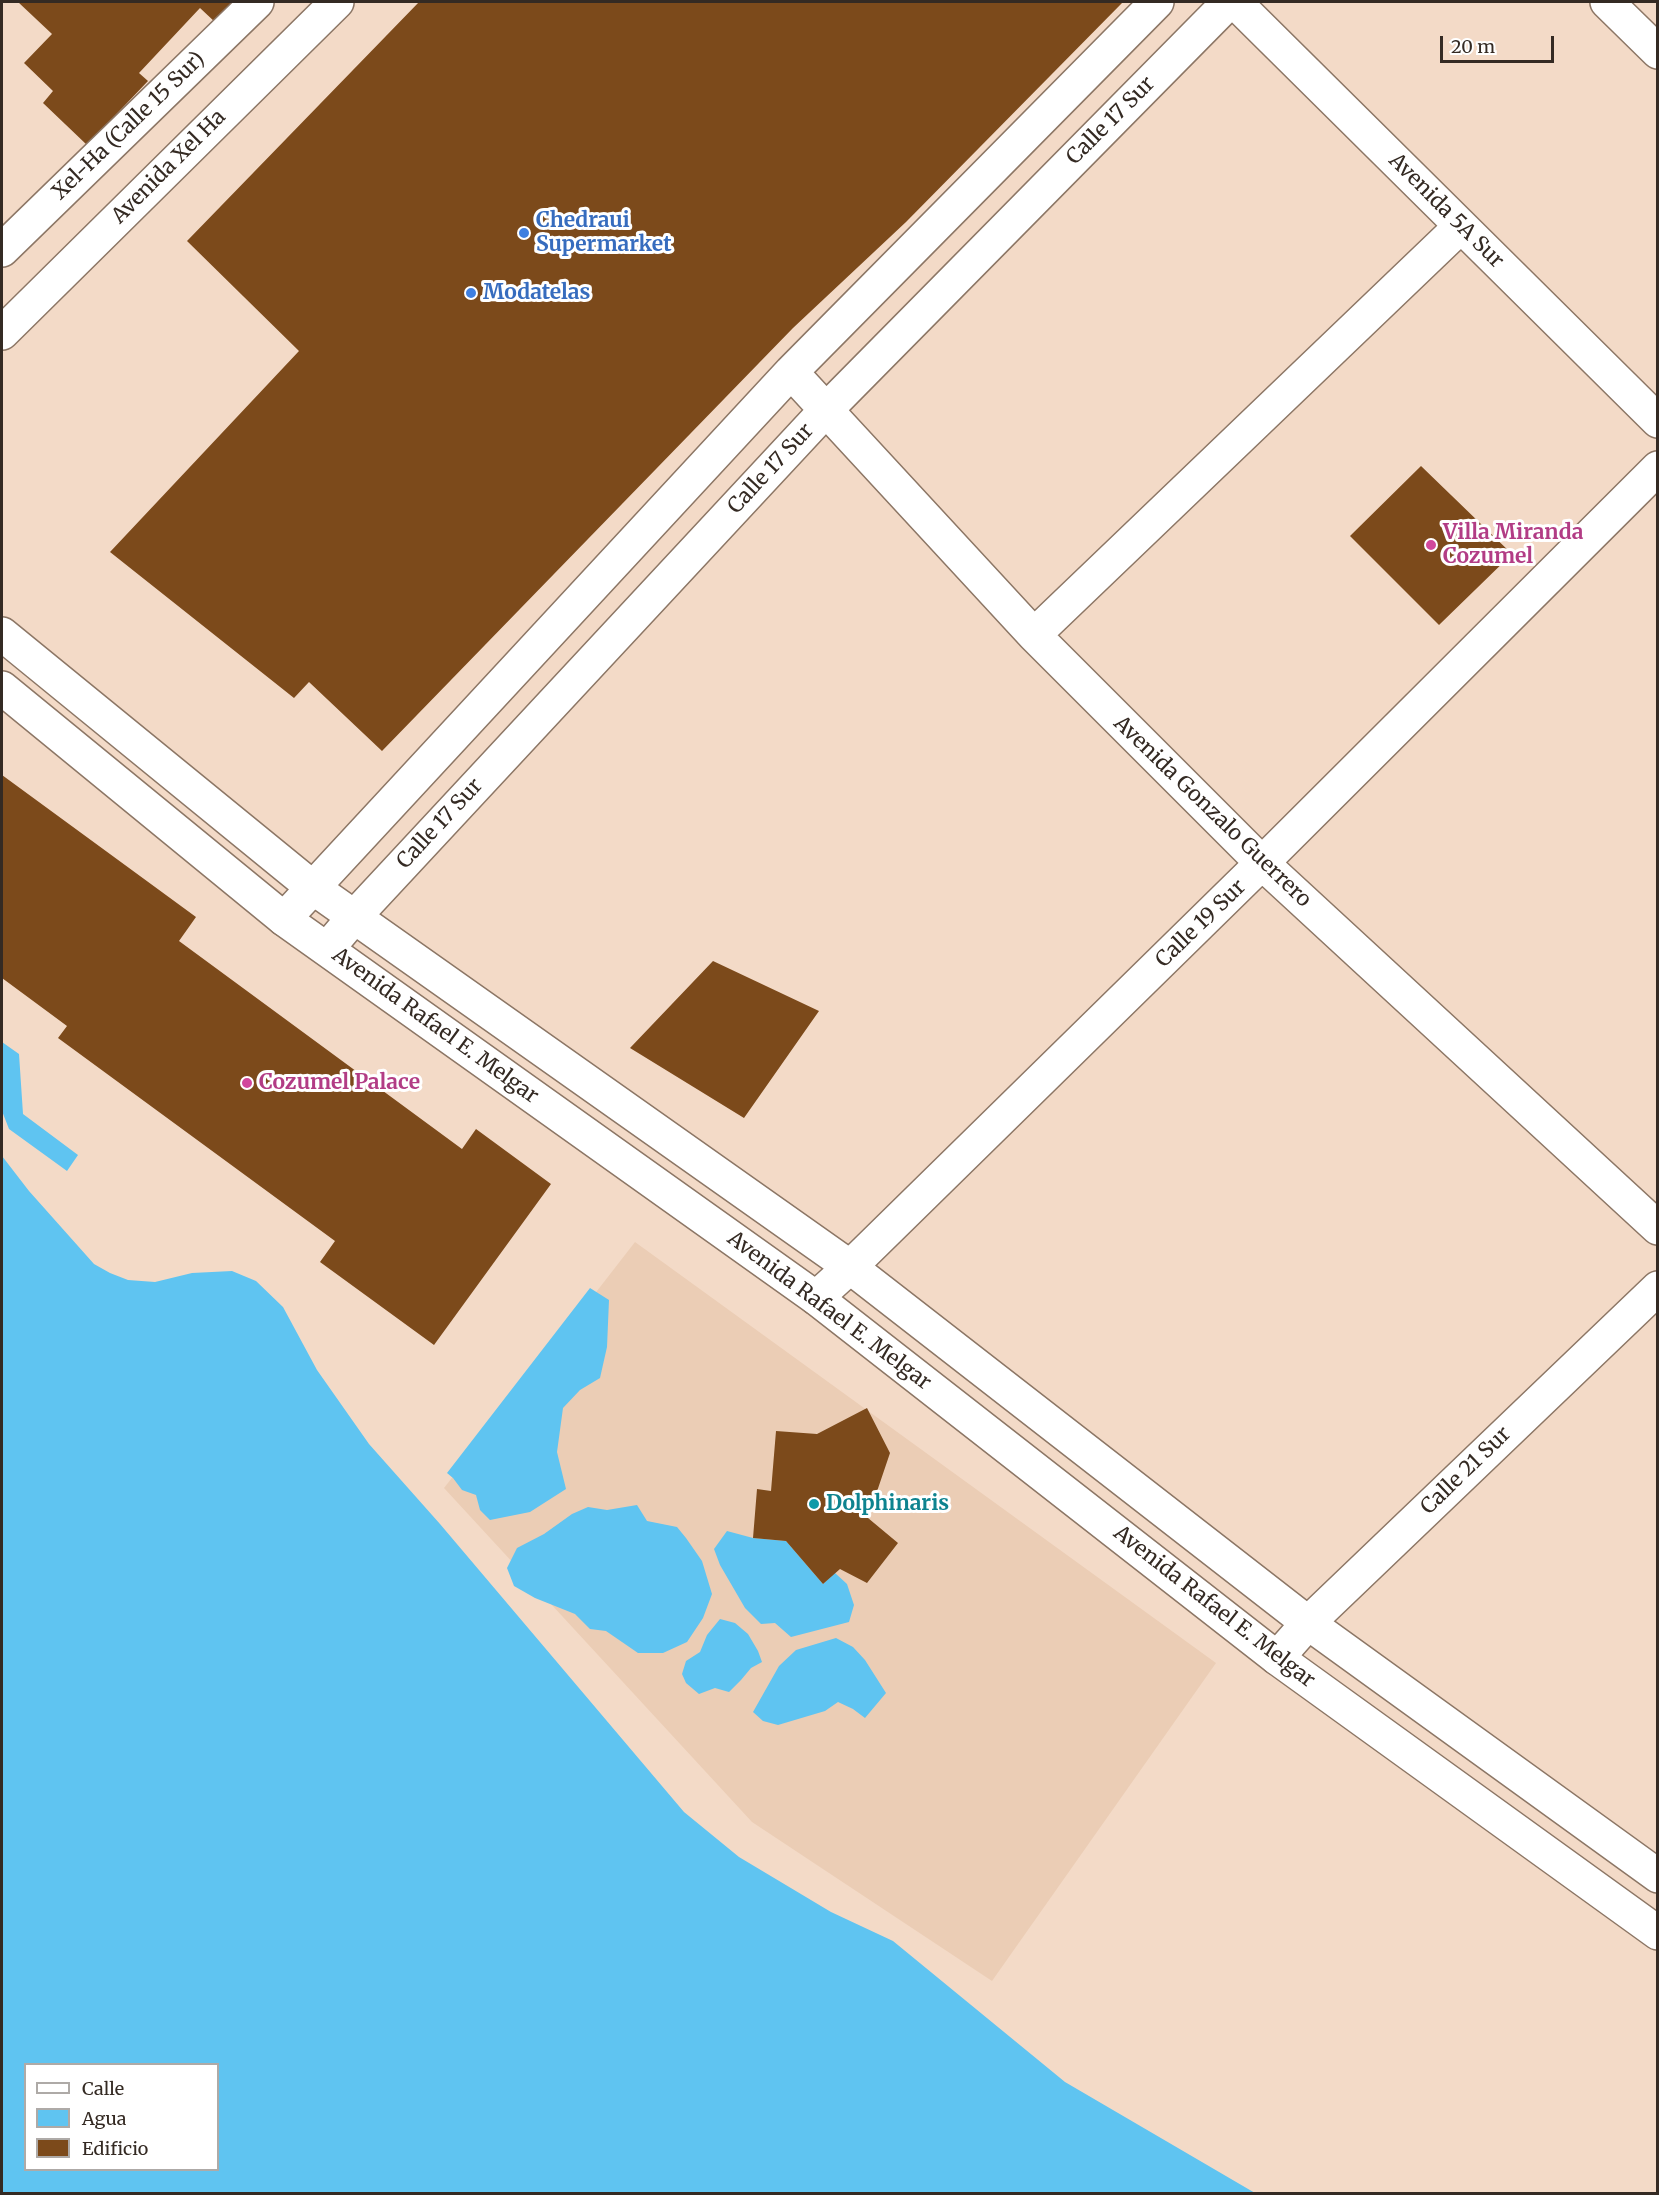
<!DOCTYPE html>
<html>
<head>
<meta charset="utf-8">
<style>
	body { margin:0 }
	#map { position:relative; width:1659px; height:2195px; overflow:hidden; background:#f3dac7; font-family:Merriweather,serif }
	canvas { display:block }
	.frame { position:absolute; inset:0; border:3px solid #342a23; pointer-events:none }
	.legend { position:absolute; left:24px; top:2063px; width:195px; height:108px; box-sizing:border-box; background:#fff; border:2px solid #aeaaa7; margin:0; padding:8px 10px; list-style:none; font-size:18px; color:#342a23 }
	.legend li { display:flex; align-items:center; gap:12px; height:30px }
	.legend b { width:30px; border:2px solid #aeaaa7 }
	.scale { position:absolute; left:1440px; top:36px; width:114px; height:27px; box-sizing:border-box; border:3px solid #342a23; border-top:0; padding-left:8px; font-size:18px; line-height:21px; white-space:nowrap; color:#342a23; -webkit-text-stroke:4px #fff; paint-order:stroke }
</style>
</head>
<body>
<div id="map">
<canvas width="1659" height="2195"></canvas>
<div class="frame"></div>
<ul class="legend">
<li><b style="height:8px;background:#fff"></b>Calle</li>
<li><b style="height:16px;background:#5fc4f1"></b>Agua</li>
<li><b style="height:16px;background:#7c4a1b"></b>Edificio</li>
</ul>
<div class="scale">20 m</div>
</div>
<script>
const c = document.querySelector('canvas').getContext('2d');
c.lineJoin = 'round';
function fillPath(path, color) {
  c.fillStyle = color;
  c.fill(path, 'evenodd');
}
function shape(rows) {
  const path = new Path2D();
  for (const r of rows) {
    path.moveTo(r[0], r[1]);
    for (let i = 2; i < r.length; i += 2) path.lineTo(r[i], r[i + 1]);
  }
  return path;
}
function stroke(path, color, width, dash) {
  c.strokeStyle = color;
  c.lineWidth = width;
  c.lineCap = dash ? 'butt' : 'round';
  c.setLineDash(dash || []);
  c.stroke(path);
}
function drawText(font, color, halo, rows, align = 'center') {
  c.font = font + ' Merriweather,serif';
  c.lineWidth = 6;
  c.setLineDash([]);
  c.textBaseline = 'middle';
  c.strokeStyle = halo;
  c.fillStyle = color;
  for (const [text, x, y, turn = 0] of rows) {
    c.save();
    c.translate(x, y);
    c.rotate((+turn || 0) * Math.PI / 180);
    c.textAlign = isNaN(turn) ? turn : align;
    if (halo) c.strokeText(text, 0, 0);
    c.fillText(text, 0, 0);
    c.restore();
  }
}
fillPath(shape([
	[635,1242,1216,1663,992,1981,752,1822,444,1488]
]), '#ebcdb5');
fillPath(shape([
	[2,1042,19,1054,23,1114,78,1155,67,1171,9,1129,2,1111],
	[2,1156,29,1191,94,1264,110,1273,128,1280,155,1282,192,1273,232,1271,256,1281,283,1307,317,1370,369,1444,440,1524,684,1812,739,1857,831,1912,893,1941,1065,2082,1255,2193,2,2193],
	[218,2064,218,2170,26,2170,26,2064],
	[590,1288,609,1300,607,1347,600,1378,580,1390,563,1408,557,1452,566,1489,530,1512,490,1520,480,1510,476,1495,462,1490,453,1478,447,1473],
	[637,1505,647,1521,677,1527,686,1538,702,1561,712,1594,703,1618,687,1642,663,1653,638,1653,606,1631,590,1629,575,1614,535,1598,514,1586,507,1568,517,1548,544,1534,572,1514,588,1507,607,1510],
	[727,1531,753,1538,786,1541,823,1584,835,1573,847,1584,854,1605,849,1622,791,1637,775,1623,761,1624,745,1608,720,1565,714,1549],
	[720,1619,735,1623,748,1634,758,1651,762,1662,751,1668,741,1680,729,1692,715,1688,699,1694,686,1683,682,1674,686,1661,700,1652,707,1635],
	[836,1638,853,1647,865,1660,886,1693,865,1718,853,1709,838,1702,825,1711,778,1725,763,1721,753,1712,779,1666,796,1650]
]), '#5fc4f1');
fillPath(shape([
	[18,2,237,2,216,23,200,8,139,73,148,81,87,145,43,103,53,91,24,63,52,34],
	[419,2,1123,2,906,222,793,328,382,751,309,682,294,698,110,552,299,351,187,241],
	[1421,466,1512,554,1439,625,1350,536],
	[2,775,196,917,179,941,462,1149,476,1129,551,1184,434,1345,320,1262,335,1241,58,1038,67,1026,2,978],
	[713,961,819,1011,744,1118,630,1048],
	[867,1408,890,1453,868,1518,898,1543,867,1583,840,1569,823,1584,786,1541,753,1538,757,1489,771,1491,776,1431,817,1434]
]), '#7c4a1b');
const street = shape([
	[1235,2,1658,421],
	[1607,2,1658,52],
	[2,250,257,2],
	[2,333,337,2],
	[791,372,1034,635,1262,863,1658,1228],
	[1034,635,1461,226],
	[284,919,791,372,1157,2],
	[327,949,355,916,825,411,1229,2],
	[816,1298,850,1267,1262,863,1658,468],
	[1277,1658,1308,1623,1658,1288]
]);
const secondary = shape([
	[2,634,312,887,850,1267,1308,1623,1658,1876],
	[2,688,284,919,816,1298,1277,1658,1658,1933]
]);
stroke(street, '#8c7665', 36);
stroke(secondary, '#8c7665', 36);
stroke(street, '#fff', 33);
stroke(secondary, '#fff', 33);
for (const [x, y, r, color] of [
	[524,233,6,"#3f7fe0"],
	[471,293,6,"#3f7fe0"],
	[1431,545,6,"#d1479c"],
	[247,1083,6,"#d1479c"],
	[814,1504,6,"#0f9aa8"]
]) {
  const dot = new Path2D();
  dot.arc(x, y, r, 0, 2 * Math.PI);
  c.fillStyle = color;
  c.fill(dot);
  stroke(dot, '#fff', 2);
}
drawText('21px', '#342a23', '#fff', [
	["Calle 17 Sur",1111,121,-45],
	["Xel-Ha (Calle 15 Sur)",129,126,-44],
	["Avenida Xel Ha",169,167,-45],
	["Avenida 5A Sur",1446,211,45],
	["Calle 17 Sur",771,469,-47],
	["Avenida Gonzalo Guerrero",1212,812,44],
	["Calle 17 Sur",440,824,-47],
	["Calle 19 Sur",1201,924,-44],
	["Avenida Rafael E. Melgar",435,1026,36],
	["Avenida Rafael E. Melgar",829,1311,37],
	["Calle 21 Sur",1466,1471,-44],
	["Avenida Rafael E. Melgar",1214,1607,38]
]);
drawText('bold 21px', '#366cbe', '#fff', [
	["Chedraui",536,221],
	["Supermarket",536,245],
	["Modatelas",483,293]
], 'left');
drawText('bold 21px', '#b23c85', '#fff', [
	["Villa Miranda",1443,533],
	["Cozumel",1443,557],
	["Cozumel Palace",259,1083]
], 'left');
drawText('bold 21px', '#0d838f', '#fff', [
	["Dolphinaris",826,1504]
], 'left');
</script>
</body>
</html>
